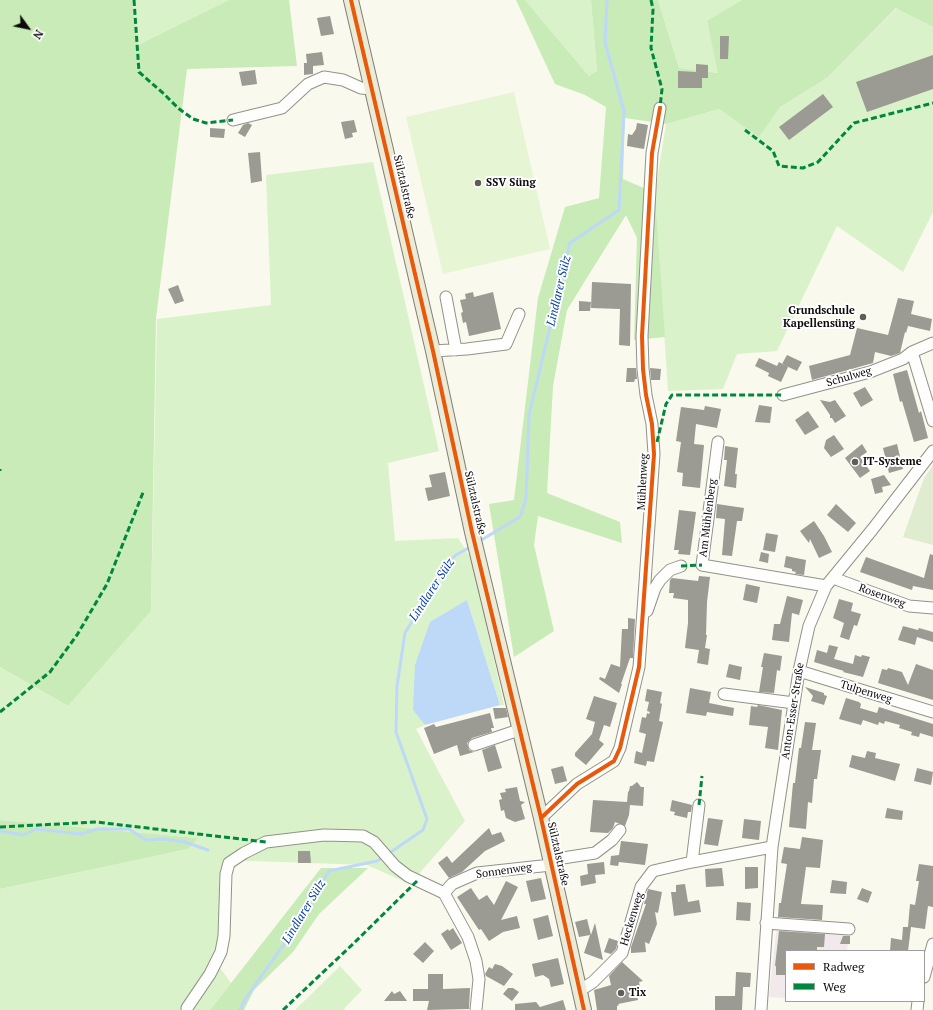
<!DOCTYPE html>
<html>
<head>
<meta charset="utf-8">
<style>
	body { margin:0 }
	#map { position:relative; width:933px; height:1010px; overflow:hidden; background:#f9f9ed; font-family:"PT Serif",serif }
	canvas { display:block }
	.legend { position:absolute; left:785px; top:950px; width:140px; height:52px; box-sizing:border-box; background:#fff; border:1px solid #9d9d9d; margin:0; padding:5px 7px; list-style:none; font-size:12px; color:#0a0a0a }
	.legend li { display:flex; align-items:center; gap:8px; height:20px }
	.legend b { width:20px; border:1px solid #9d9d9d }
	.north { position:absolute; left:8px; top:8px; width:40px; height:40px; -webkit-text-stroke:3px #fff; paint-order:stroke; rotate:123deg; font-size:11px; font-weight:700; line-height:16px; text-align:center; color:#0a0a0a }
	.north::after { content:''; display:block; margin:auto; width:14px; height:18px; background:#0a0a0a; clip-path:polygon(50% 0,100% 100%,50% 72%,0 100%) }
</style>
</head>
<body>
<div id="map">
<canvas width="933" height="1010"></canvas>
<ul class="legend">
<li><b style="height:5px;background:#e8590c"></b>Radweg</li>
<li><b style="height:5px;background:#00873e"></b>Weg</li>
</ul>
<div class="north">N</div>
</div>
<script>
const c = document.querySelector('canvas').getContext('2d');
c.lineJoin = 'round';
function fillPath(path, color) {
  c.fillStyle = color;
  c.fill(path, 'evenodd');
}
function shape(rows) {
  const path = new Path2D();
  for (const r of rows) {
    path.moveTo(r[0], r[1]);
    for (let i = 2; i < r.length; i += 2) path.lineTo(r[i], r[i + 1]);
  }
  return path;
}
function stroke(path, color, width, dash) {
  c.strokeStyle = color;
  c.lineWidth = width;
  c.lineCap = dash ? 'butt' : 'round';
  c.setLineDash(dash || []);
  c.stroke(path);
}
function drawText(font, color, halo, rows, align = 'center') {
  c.font = font + ' "PT Serif",serif';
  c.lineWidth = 4;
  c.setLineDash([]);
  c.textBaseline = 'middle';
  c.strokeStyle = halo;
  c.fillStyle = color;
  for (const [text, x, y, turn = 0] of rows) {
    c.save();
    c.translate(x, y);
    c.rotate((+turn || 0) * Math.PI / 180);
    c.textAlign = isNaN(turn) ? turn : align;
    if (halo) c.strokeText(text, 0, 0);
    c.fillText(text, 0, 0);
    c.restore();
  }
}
fillPath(shape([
	[777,926,849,934,847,951,786,951,786,998,769,997]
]), '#f1e9eb');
fillPath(shape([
	[132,0,229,0,138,45],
	[525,0,591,0,597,72,589,76],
	[658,0,742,0,707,22,719,73,679,68],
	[897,8,933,27,933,212,903,272,837,226,777,351,737,354,723,389,668,391,655,193,666,124,719,109,759,136,780,107,827,78],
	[373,162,439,451,388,463,395,541,458,538,472,560,504,705,500,705,467,600,413,709,425,725,416,729,465,821,410,884,367,865,225,860,217,964,231,983,210,1010,0,1010,0,889,188,849,197,838,0,820,0,667,68,706,151,611,157,319,271,305,266,175],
	[340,966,362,990,344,1009,345,1010,295,1010]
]), '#daf2ca');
fillPath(shape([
	[0,0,132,0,138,45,229,0,289,0,297,66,187,69,156,318,151,611,68,706,0,667],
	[516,0,525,0,589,76,597,71,591,0,658,0,679,68,718,73,707,21,742,0,933,0,933,27,896,8,827,78,780,107,759,137,719,109,666,124,625,118,623,179,655,193,665,337,634,340,637,238,626,215,567,310,553,386,547,493,620,522,622,543,538,516,534,545,554,631,514,657,489,504,514,500,538,298,565,207,599,198,606,107,585,95,555,84],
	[0,820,198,838,188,849,0,889],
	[321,868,368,868,319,914,293,952,254,990,244,1010,210,1010]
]), '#c8ebb7');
fillPath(shape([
	[933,465,933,545,903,537,924,478]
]), '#e0eccf');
fillPath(shape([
	[514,92,550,249,443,274,406,117]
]), '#e6f6d4');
fillPath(shape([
	[467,600,500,705,425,725,413,710,415,665,430,622]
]), '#bed8f8');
stroke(shape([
	[478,542,520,517,526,499,529,415,570,243,619,210,624,111,605,42,607,0],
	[0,831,23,835,36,829,81,834,97,829,129,829,146,840,163,839,185,842,208,850],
	[388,854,423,830,427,819,396,732,397,686,405,633,447,564,456,555,472,546],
	[240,1010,246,998,294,930,329,871,377,861,383,857]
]), '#bed8f8', 3);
fillPath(shape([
	[330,16,334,34,321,36,317,18],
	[720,36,729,36,728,59,720,59],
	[322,52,324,65,313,66,313,74,304,75,304,63,307,63,306,54],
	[933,55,933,89,867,112,856,82],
	[696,64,708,65,708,78,702,78,702,88,678,88,678,71,696,72],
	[255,70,257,84,242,86,239,72],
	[823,94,833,107,789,140,779,127],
	[354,120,357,132,352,133,353,137,345,139,341,122],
	[248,123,252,125,245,137,238,133,243,125],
	[637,123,648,125,644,149,627,146,628,134,632,135,636,129],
	[210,128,225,129,224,138,210,137],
	[260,152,262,181,251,183,248,153],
	[592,282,631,284,630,346,619,345,620,309,591,308],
	[178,285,184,301,175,304,168,289],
	[473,292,474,297,493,292,501,329,469,336,466,322,463,323,461,313,463,312,460,300,466,299,465,294],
	[898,298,914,301,911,314,932,319,930,331,908,326,906,333,905,332,900,353,891,356,875,352,873,363,812,380,809,366,850,355,857,328,888,335],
	[579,301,591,302,590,311,579,311],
	[787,355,802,362,797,371,782,364],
	[759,358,777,366,779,362,788,367,781,382,768,376,769,373,755,366],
	[627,368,636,368,637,379,635,379,634,382,626,382],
	[650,368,661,369,660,380,651,380],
	[907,370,919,413,921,411,928,438,914,442,902,401,900,402,893,374],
	[865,387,873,400,861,407,853,393],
	[820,400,830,402,835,400,846,416,835,423,832,418,830,418,830,415],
	[759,405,772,407,770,423,755,422],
	[705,406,721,409,717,428,696,424,694,444,704,445,700,488,682,486,683,473,677,472,681,442,676,441,681,407,704,410],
	[808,411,819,427,805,435,795,420],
	[834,435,844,449,831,457,824,448,826,440],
	[862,444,867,452,860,457,870,471,860,478,845,458],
	[897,444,903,469,889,473,883,448],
	[725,446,738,448,735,474,737,474,736,488,724,486,727,460,724,460],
	[445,472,450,496,428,501,425,488,432,487,429,475],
	[884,475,891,485,882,487,883,492,875,494,871,479],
	[717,504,744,508,742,521,737,521,732,556,722,555,725,519,716,518],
	[836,504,856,523,848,532,827,515],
	[679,510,696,512,690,555,678,554,679,550,674,550],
	[814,521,824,536,832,552,819,558,810,539,809,543,800,531],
	[766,533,778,535,775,552,763,550],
	[761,552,769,554,768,563,759,561],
	[930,554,933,555,933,590,913,586,912,590,860,572,866,557,924,578],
	[786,556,806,560,804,575,795,574,796,572,792,571,792,569,784,567],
	[699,576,710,577,707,602,706,635,707,635,705,648,710,649,708,665,697,663,699,650,685,648,688,623,688,600,673,598,674,593,669,593,670,580,672,578,698,581],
	[746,584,760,587,757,603,743,600],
	[787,596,803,600,799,615,792,613,789,642,772,640,774,624,780,624],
	[839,599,853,603,851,611,861,614,857,626,854,625,849,640,840,637,844,623,833,618],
	[628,618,635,619,633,658,630,658,621,684,622,684,619,693,599,679,600,677,605,679,611,664,620,667,622,629,628,629],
	[903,626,918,630,919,628,933,632,933,642,917,637,915,645,898,640],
	[829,645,838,647,834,659,853,664,855,655,861,657,862,655,870,657,863,677,843,672,844,671,814,662,817,650,827,653],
	[764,653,782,656,780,671,777,670,774,693,759,692,763,667,761,667],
	[729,664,742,667,740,680,726,677],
	[916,664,933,670,933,700,878,683,882,669,887,670,888,668,902,672,908,685],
	[805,687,824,693,824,695,827,696,824,705,811,701,813,696],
	[690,688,711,692,709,703,734,708,733,716,707,712,706,716,686,713],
	[647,689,662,692,660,703,662,704,659,721,663,722,654,762,647,761,646,766,634,763,636,751,642,753,646,734,639,732,642,717,646,718,647,713,649,714,650,712,647,711,649,702,645,701],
	[594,696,617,703,610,727,604,725,599,740,604,744,586,765,575,756,575,753,592,734,595,722,586,719],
	[846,698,859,702,861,704,860,708,877,713,879,707,933,724,933,737,920,733,919,737,911,735,912,732,899,728,900,725,885,721,884,724,879,722,878,725,863,720,861,725,839,719],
	[758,705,782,710,778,750,765,748,768,727,749,725,751,706,757,707],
	[493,708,506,708,508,717,495,719],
	[490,713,494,728,491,728,492,732,472,738,467,743,469,750,474,752,460,756,457,745,434,754,424,728,434,724,436,727],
	[805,722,816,723,812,750,821,750,817,779,814,779,812,803,808,802,806,829,789,827,793,783,795,783,799,748,801,748],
	[495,745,502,768,488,772,482,750],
	[867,751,876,753,875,758,900,764,895,781,849,767,852,755,865,758],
	[563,766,567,781,555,784,551,769],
	[917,768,933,772,931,785,914,781],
	[637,782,641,787,644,787,643,806,630,805,629,815,625,826,615,822,613,828,608,833,590,832,593,800,627,802,628,792,629,791,630,786,632,786],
	[517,787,520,801,525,802,521,805,525,819,515,822,506,818,504,810,501,811,499,800,502,799,500,793,506,792,505,789],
	[672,800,692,805,691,812,688,812,687,818,674,815,675,812,670,811],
	[887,808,903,811,902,820,885,818],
	[708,818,723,820,718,846,704,844],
	[744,819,761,821,759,840,742,838],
	[489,828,492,835,501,832,505,841,485,851,462,872,449,878,438,863,447,856,452,863],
	[802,837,823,840,820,868,806,867,801,904,823,905,822,920,778,917,779,903,781,903,787,864,781,863,784,847,800,849],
	[621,841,648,844,645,865,619,862,618,866,610,865,611,856,619,855],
	[298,851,310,851,311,863,298,863],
	[604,862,605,874,595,875,596,883,581,886,580,876,588,874,587,864],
	[919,864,933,866,933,907,928,906,925,929,911,927,908,951,890,951,891,938,902,940,903,927,910,927,908,927,910,904,915,905,919,881,916,881],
	[745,867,758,867,758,888,745,889],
	[722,868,724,886,706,887,705,869],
	[541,878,546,899,531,902,526,881],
	[832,880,847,882,846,894,830,893],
	[506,881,518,887,501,920,517,916,520,928,503,932,489,941,481,929,479,930,457,897,471,888,479,900,487,895,494,905],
	[685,884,688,902,699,900,701,912,674,916,671,892,676,892,676,885],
	[862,888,872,892,868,903,857,899],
	[648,889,662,892,658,913,655,912,657,924,649,944,645,942,646,952,631,953,631,947,646,904,644,904],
	[737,902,751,903,750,921,736,920],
	[548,915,553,936,538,940,533,919],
	[587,919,591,935,595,923,603,960,584,953,590,935,579,937,575,922],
	[453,928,462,943,451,950,441,934,448,929,449,931],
	[779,931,825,934,824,947,817,947,817,951,786,951,786,975,776,975,776,966,775,966],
	[843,936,850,936,850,944,840,944],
	[609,938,618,941,616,949,611,954,604,952],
	[425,942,434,951,423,963,413,954],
	[558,958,564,984,551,987,549,979,543,975,535,977,532,964],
	[622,962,643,981,639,982,642,995,637,996,638,1000,618,1004,619,1005,617,1006,617,1010,597,1010,594,990,611,985,609,976],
	[495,964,502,966,513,974,504,986,486,976,485,974,489,967,492,969],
	[736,972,751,973,750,987,743,987,742,1010,715,1010,715,996,735,996],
	[428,974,443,974,443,989,470,988,469,1009,427,1010,429,1001,413,1001,413,989,428,989],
	[508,988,513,988,519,992,512,1001,503,994],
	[392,991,394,994,400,991,407,1001,384,1001],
	[563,1000,566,1010,515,1010,515,1004,536,1002,540,1007]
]), '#9b9a93');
const minor = shape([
	[233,120,282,108,308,84,324,77,343,80,361,88,372,89],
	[446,297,456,350],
	[433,351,467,349,506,344,519,314],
	[912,352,933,421],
	[783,395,870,372,903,359,912,352,933,343],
	[718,442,702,565,826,586],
	[833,578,909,606,933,608],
	[647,611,655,588,660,580,670,570,681,566],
	[799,671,933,712],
	[724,694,794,703],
	[474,745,519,730],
	[541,818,577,784,614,761,620,748,639,667,654,454,652,424,646,395,643,369,642,336,652,153,660,108],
	[550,860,595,853,612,840,620,830],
	[692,862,699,805],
	[444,893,468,937,476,961,479,979,476,1010],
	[444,893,452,884,477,873,551,865],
	[766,923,849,929],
	[924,977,933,944],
	[579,991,593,982,622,953,641,887,653,871,692,862,772,847],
	[187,1008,210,974,221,952,224,936,226,874,229,863,244,853,266,842,324,835,363,836,374,842,395,866,408,876,444,893],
	[761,1010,772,847,799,671,809,626,826,586,872,530,933,451],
	[917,1010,918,1001]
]);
const major = shape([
	[351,0,433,351,472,532,541,818,584,1010]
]);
stroke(minor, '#92928c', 13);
stroke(major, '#7f7f7a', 16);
stroke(minor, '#fefefc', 11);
stroke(major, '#ebebd6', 14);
stroke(shape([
	[134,0,139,72,164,94,178,108,193,119,206,123,233,120],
	[651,0,653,9,651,48,662,89,660,108],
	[745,130,773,151,779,166,803,168,818,162,854,123,933,103],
	[657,442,666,404,672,395,783,395],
	[0,469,0,471],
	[681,566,702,565],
	[0,712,50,672,77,635,107,584,144,490],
	[699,805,702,776],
	[0,827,96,822,266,842],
	[283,1010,354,943,417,881]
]), '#00873e', 3, [6, 3]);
stroke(shape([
	[351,0,433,351,472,532,541,818,584,1010],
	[541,818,577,784,614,761,620,748,639,667,654,454,652,424,646,395,643,369,642,336,652,153,660,108]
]), '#e8590c', 4);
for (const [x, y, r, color] of [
	[478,183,4,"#5e5e59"],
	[863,317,4,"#5e5e59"],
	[855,462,4,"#5e5e59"],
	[621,993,4,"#5e5e59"]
]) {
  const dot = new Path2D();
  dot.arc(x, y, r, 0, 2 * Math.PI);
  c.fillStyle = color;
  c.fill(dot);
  stroke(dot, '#fff', 1.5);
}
drawText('bold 11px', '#0a0a0a', '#fff', [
	["SSV Süng",486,183],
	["Grundschule",855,311,"right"],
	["Kapellensüng",855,324,"right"],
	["IT-Systeme",863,462],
	["Tix",629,993]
], 'left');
drawText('11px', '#0a0a0a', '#fff', [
	["Sülztalstraße",404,187,77],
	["Schulweg",849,377,-16],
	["Mühlenweg",643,482,-87],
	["Sülztalstraße",475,503,77],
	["Am Mühlenberg",708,518,-83],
	["Rosenweg",882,596,20],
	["Tulpenweg",866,692,17],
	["Anton-Esser-Straße",793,711,-81],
	["Sülztalstraße",558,854,77],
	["Sonnenweg",504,871,-8],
	["Heckenweg",632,919,-73]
]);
drawText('italic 12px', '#0941a5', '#fff', [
	["Lindlarer Sülz",559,291,-77],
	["Lindlarer Sülz",432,590,-57],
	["Lindlarer Sülz",304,912,-59]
]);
</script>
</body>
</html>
